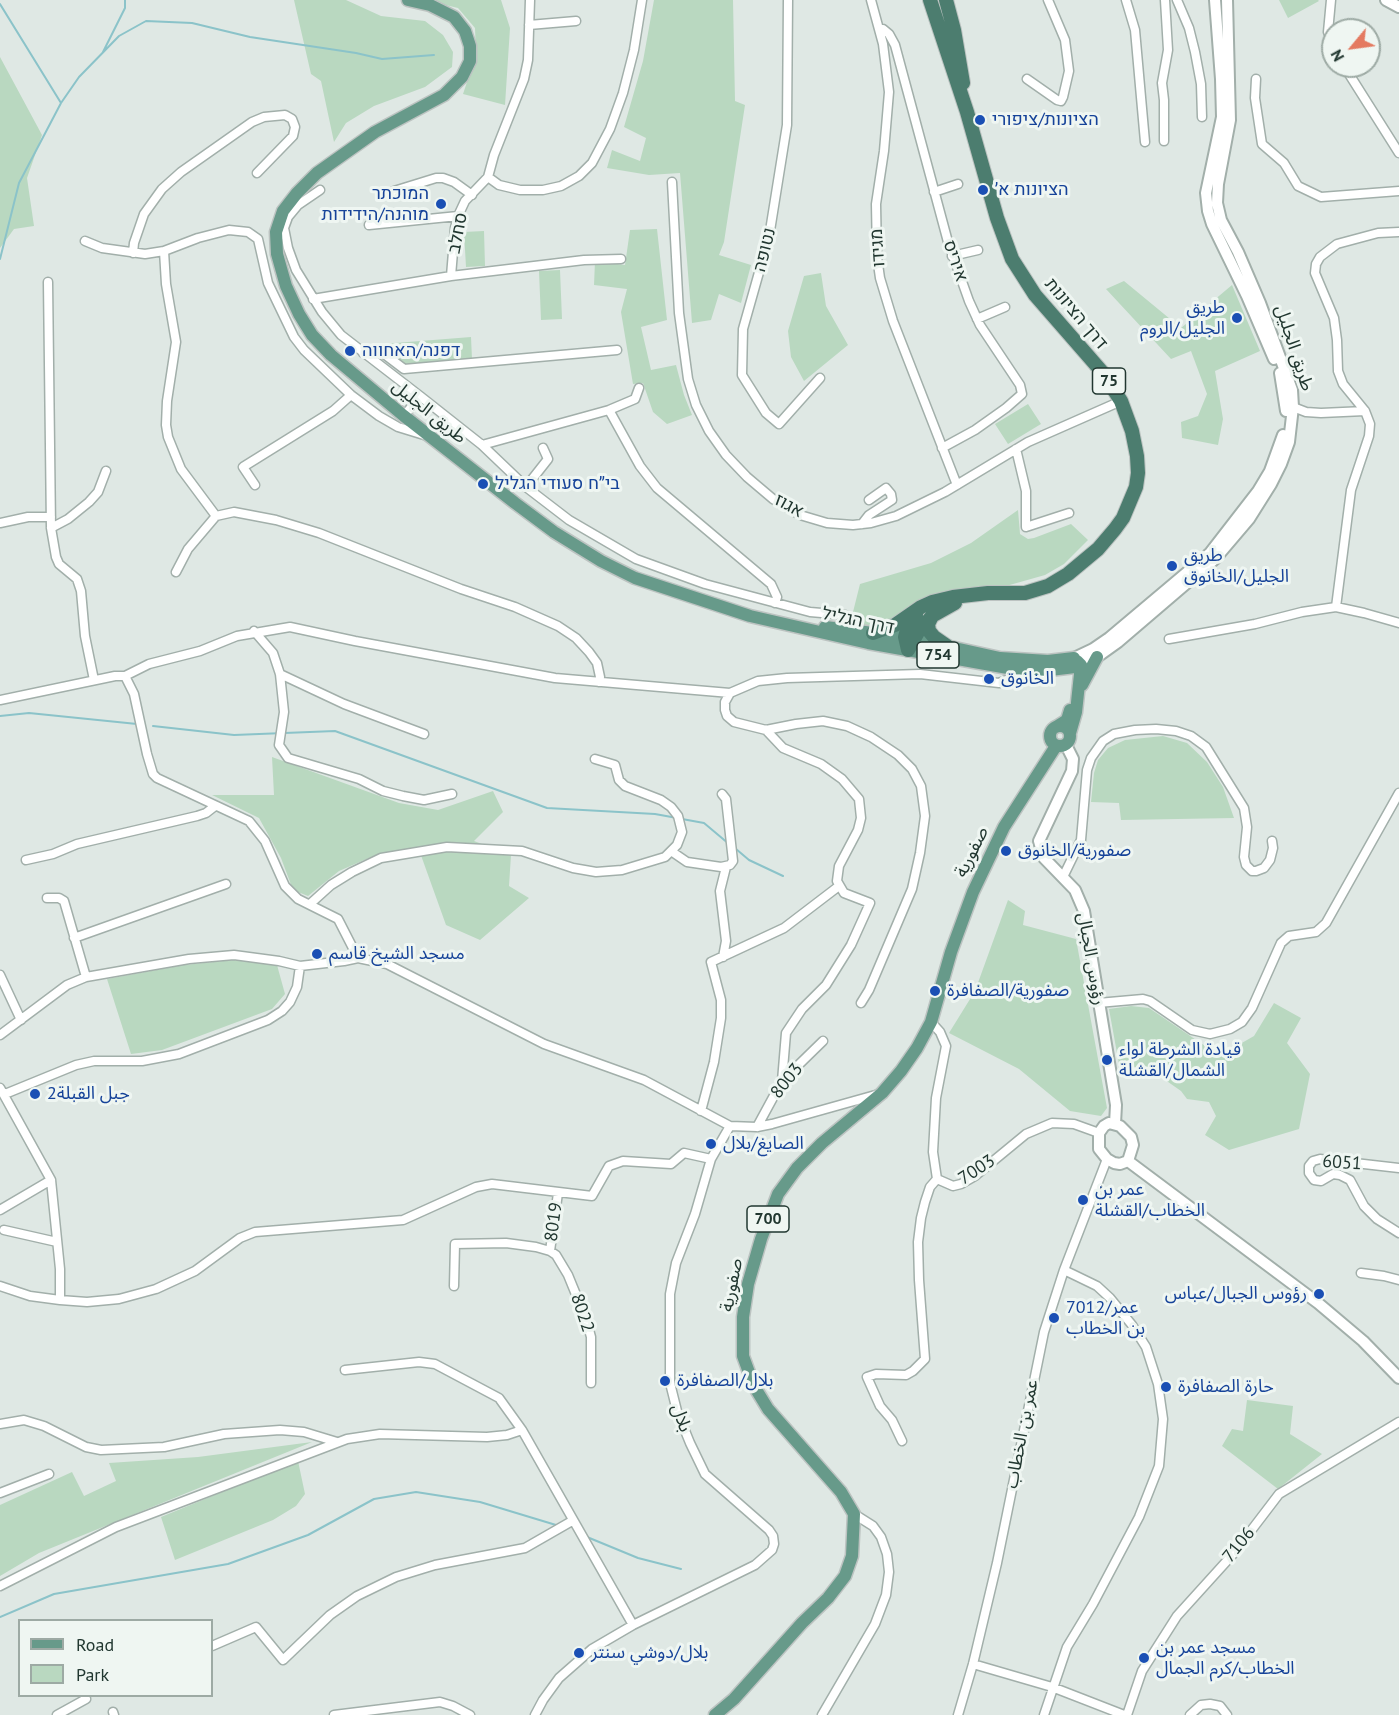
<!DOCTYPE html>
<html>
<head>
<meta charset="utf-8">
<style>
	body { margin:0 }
	#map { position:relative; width:1399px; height:1715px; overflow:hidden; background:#dfe8e4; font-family:"PT Sans",sans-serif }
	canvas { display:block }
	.legend { position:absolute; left:18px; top:1619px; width:195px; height:78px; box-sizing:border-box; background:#eff6f2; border:2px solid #9daaa4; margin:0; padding:8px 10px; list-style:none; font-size:18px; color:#213730 }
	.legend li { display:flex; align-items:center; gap:12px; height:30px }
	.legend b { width:30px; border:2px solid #9daaa4 }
	.north { position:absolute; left:1321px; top:18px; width:60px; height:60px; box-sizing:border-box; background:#eff6f2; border:2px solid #9daaa4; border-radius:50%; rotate:241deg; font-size:16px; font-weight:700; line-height:24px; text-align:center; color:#213730 }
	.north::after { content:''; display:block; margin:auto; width:21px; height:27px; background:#e47a61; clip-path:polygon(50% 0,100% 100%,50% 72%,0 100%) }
</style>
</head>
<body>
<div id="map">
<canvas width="1399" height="1715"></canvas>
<ul class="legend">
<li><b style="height:8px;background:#679a8a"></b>Road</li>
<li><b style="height:16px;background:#b9d8c0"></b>Park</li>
</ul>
<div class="north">N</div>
</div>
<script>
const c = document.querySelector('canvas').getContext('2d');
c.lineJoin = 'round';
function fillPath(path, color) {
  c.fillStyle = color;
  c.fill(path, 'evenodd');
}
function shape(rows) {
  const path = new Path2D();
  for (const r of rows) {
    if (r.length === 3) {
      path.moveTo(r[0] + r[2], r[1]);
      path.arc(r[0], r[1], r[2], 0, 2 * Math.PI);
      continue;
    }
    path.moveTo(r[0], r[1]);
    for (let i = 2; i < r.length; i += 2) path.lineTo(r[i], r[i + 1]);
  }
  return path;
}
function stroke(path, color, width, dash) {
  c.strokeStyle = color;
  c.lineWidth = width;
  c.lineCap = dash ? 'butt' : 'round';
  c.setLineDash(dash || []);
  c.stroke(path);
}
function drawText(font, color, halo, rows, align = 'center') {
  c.font = font + ' "PT Sans","Noto Sans Arabic",Heebo,sans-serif';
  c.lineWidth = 6;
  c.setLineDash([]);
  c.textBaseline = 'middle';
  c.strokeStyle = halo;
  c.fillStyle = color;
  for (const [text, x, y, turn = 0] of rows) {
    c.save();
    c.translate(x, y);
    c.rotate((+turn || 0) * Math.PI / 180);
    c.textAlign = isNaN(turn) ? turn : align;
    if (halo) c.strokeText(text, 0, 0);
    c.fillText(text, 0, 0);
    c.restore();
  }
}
fillPath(shape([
	[294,0,346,0,381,16,425,21,443,35,453,52,452,67,425,87,374,106,346,123,334,142,321,81,311,74],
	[425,0,501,0,510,28,505,105,463,94,476,55,475,28,458,8],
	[654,0,733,0,735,101,745,105,724,242,719,255,751,265,741,303,719,294,711,320,692,323,680,173,649,175,607,168,612,150,640,161,646,138,624,127,643,61],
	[1279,0,1318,0,1319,1,1288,18],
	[0,57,42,135,27,178,34,226,14,229,0,248],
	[657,229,667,320,641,327,651,370,676,365,684,395,692,415,667,424,653,412,643,383,633,384,621,312,627,289,594,285,595,261,625,265,630,230],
	[484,231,485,266,466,267,464,232],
	[560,270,562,319,541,320,539,271],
	[821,273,826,306,848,345,804,381,791,357,788,331,804,276],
	[1124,281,1181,328,1232,285,1260,351,1215,371,1223,419,1218,445,1182,438,1181,422,1198,416,1207,394,1191,351,1171,359,1106,289],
	[471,337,472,359,396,368,370,345],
	[1028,404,1041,424,1008,444,995,424],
	[1018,510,1020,534,1028,539,1034,538,1071,524,1088,540,1064,564,1045,575,999,588,959,596,882,628,850,624,860,584,931,563,971,543],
	[1163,736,1187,743,1207,762,1223,787,1234,818,1121,820,1119,803,1091,802,1094,773,1098,760,1108,748,1125,740],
	[272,757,399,803,438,810,493,791,503,812,474,841,511,855,509,886,529,898,480,940,446,925,418,847,378,854,339,871,308,896,293,890,281,858,259,818,212,795,274,795],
	[1008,900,1025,911,1023,925,1076,939,1107,1108,1101,1116,1070,1111,1019,1069,949,1033,975,991],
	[233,960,277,965,285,994,272,1009,162,1050,131,1054,107,979,184,965],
	[1274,1003,1301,1018,1287,1043,1310,1074,1299,1129,1229,1150,1205,1135,1216,1116,1209,1102,1187,1099,1181,1091,1151,1070,1119,1064,1109,1009,1131,1006,1149,1008,1211,1050,1226,1052,1254,1036],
	[1247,1400,1293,1406,1290,1434,1322,1454,1278,1489,1222,1446,1232,1429,1243,1431],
	[312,1442,39,1553,0,1576,0,1505,72,1472,84,1496,116,1481,109,1463,198,1457],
	[298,1461,305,1494,296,1506,273,1520,175,1560,161,1517]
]), '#b9d8c0');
stroke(shape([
	[0,4,61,103],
	[103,52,125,8,125,0],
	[0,259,19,183,61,103,79,77,119,36,146,21,192,23,250,37,356,53,382,59,434,55],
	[0,716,29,713,137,724],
	[153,726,234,735,335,731,547,808,655,814,677,818],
	[682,819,704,823,729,844],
	[736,849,749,860,783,876],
	[587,1537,638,1558,681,1569],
	[0,1617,54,1594,228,1564,308,1535,374,1499,416,1492,480,1502,556,1525]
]), '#8bc3c9', 2);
const minor = shape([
	[530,0,528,60,524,79,494,155,488,177,465,201,458,216,455,228,451,276,584,260,621,259],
	[788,0,787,125,769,237,743,329,742,375,766,413,779,424,820,378],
	[871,0,883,44,889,92,884,151,876,204,877,257,880,278,893,321,957,485],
	[1126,0,1135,30,1145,142],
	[1177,0,1189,28,1195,52,1201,84,1202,117],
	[1331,0,1328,32,1333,44],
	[529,25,576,21],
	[879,29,883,29,889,34,895,45,948,242,969,301,980,325,1020,385,1022,394,1006,408,975,430,942,448],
	[1344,66,1399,153],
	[1027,79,1057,100,1061,101,1063,97,1069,71,1065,40,1048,0],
	[1256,79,1255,98,1262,144,1284,163,1298,186,1321,197,1399,191],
	[1164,141,1164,100,1162,83,1168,50,1165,0],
	[488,177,499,185,520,190,543,190,561,186,579,176,592,163,610,129,623,93,634,50,642,0],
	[672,182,679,313,688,379,696,405,709,431,726,455,747,477,773,499,800,515,827,523,853,525,871,523,896,516,945,492,1028,442,1121,401],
	[320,190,298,205,288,217,284,228,288,248,296,270,322,312,341,335,420,396,404,416],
	[394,191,436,178,443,178,454,182,472,195],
	[934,192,958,184],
	[369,225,458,216],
	[85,241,102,248,145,254,164,251,198,238,229,230,248,232,258,239,268,283,294,337,304,350,351,395,379,416,398,427,424,435],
	[164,251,166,284,176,342,167,401,166,425,168,437,181,469,216,516],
	[133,253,134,243,144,214,162,189,181,172,252,122,264,117,285,115,292,119,295,127,293,136,257,173],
	[952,256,978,250],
	[48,282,51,528,56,557,59,564,77,579,81,591,85,636,94,680],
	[313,299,451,276],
	[977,319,1005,307],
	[363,353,379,350,404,369,617,350],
	[420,396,482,445,526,487,569,520,636,559,705,584,810,612,845,615],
	[1293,407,1306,412,1321,413,1365,411],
	[609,410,640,466,657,488,771,584,777,597,775,603],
	[482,445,609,410,635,399,639,388],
	[1016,449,1026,491,1026,527,1069,513],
	[255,485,243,467,333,411,351,395],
	[526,487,548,459,543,448],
	[0,523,28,517,51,517],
	[862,524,869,515,892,500,891,494,886,488,869,500],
	[51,528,68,519,89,502,98,492,106,471],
	[176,572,188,549,216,516,234,512,276,520,319,533,461,589,515,607,558,626,576,638,589,652,597,663,600,677,599,682],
	[1336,607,1351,490,1369,436,1370,424,1365,411,1343,384,1338,371,1337,340,1334,318,1315,273,1316,264,1320,257,1337,244,1378,233,1399,232],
	[254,631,273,653,280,674,284,712,279,745,288,758,359,779,383,791,403,796,424,800,452,794],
	[1169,639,1255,624,1302,612,1336,607,1364,613,1399,623],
	[280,674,344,704,424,734],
	[125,676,134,694,147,754,153,774,157,778,249,821,265,841,285,886,298,899,338,919,358,958],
	[0,700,115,676,125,676,149,664,200,651,237,636,290,627,355,641,555,678,730,693],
	[766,730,783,748,821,764,842,779,859,799,861,818,858,830,839,866,837,881,844,893,870,903,851,945,826,985,802,1009,786,1033,782,1081],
	[671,851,687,862,721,867,730,865,733,861,726,799,722,794],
	[26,860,53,854,77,844,197,816,206,813,215,806],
	[1063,877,1081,840,1087,770,1091,758,1103,741,1114,734,1135,730,1156,729,1176,731,1191,736,1206,747,1244,808,1247,827,1244,857,1246,865,1252,871,1256,871,1264,868,1270,860,1273,848,1272,841],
	[47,898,59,898,64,901,86,977],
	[310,904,331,885,352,872,381,858,447,847,522,851,573,868,596,872,622,870,665,857,677,845,682,832,678,816,671,807,661,800,625,786,619,780,615,765,595,759],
	[74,938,226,884],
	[723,957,726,941,720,891,726,867],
	[0,975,21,1020],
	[861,1003,869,990,912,889,920,853,925,816,921,786,912,769,898,755,871,737,847,726,823,721,796,724,766,730,734,722,727,716,725,710,725,702,730,693,758,681,787,678,920,674,999,683,1012,678,1039,677,1049,671],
	[1098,1003,1143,999,1150,1001,1192,1030,1210,1034,1230,1029,1242,1022,1252,1008,1281,943,1289,936,1316,932,1326,923,1399,793],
	[931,1022,940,1032,946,1046,936,1098,933,1152,937,1179,953,1186,961,1184,975,1176,1026,1134,1052,1123,1074,1124,1099,1133],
	[0,1035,67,985,86,977,189,959,234,955,279,961,300,966,344,961,358,958,387,964,544,1044,644,1080,730,1126],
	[0,1088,51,1180],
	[5,1094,76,1065,94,1061,142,1061,179,1054,268,1020,282,1011,290,1002,297,987,300,966],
	[701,1111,714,1062,721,1018,721,1000,711,962,784,928,839,886],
	[757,1127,782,1081,823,1041],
	[1399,1168,1320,1159,1313,1161,1309,1166,1309,1173,1314,1180,1321,1181,1333,1174,1340,1175,1350,1180,1364,1206,1377,1219,1399,1233],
	[0,1210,51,1180,60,1269,60,1300],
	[4,1230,57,1242],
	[550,1251,558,1193],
	[1361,1273,1384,1276,1399,1280],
	[0,1286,30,1296,60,1300,87,1302,119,1299,156,1289,195,1271,240,1238,255,1232,403,1220,476,1187,492,1184,592,1196,609,1166,623,1161,671,1164,684,1153,711,1159],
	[454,1286,455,1244,506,1243,536,1247,550,1251,556,1255,568,1275,586,1319,591,1337,591,1383],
	[345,1370,419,1362,435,1364,499,1398,522,1430,633,1625],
	[0,1424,24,1420,44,1426,86,1447,101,1450,164,1447,224,1434,280,1430,304,1432,337,1442],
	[902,1441,892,1420,880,1406,867,1377,876,1374,906,1375,913,1371,925,1359,919,1280,918,1242,921,1218,925,1202,930,1187,937,1179],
	[0,1493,49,1474],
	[0,1586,116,1527,347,1439,380,1434,487,1437,507,1435,522,1430],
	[212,1646,256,1627,283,1660,330,1615,357,1596,396,1577,435,1565,525,1548,572,1521],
	[973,1664,1052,1687,1124,1715],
	[113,1712,114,1715],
	[57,1715,86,1699],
	[334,1715,440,1702,453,1706,470,1715],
	[535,1715,543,1700,559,1678,592,1649,633,1625,755,1565,772,1550,774,1544,773,1536,769,1530,705,1474,690,1443,677,1411,670,1383,670,1294,676,1263,695,1214,711,1159,730,1126,757,1127,772,1124,879,1094],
	[822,1715,875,1624,886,1595,889,1572,887,1554,881,1537,873,1526,854,1514],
	[958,1715,973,1664,997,1563,1044,1332,1064,1270,1107,1159],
	[1044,1715,1067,1647,1093,1604,1139,1517,1159,1466,1163,1419,1158,1384,1146,1347,1132,1325,1110,1298,1097,1286,1064,1270],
	[1127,1715,1142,1671,1177,1616,1234,1553,1279,1494,1399,1422],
	[1190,1715,1201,1705,1210,1704,1220,1706,1227,1715]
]);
const tertiary = shape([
	[1215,0,1221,79,1222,117,1206,193,1208,211,1212,224,1247,296,1274,359],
	[1386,0,1399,7],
	[1280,373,1286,411],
	[1074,658,1093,649,1109,638,1210,553,1258,491,1270,471,1283,435],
	[1081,665,1097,657,1118,642,1215,559,1249,519,1271,484,1281,464,1289,442,1293,407,1292,390,1260,303,1238,252,1221,220,1217,203,1218,184,1230,120,1227,0],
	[1066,745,1073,759,1072,771,1039,841,1044,858,1075,890,1084,911,1116,1105,1115,1124],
	[1109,1123,1120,1126,1131,1137,1133,1145,1128,1161,1120,1164,1114,1163,1107,1159,1099,1149,1099,1133,1104,1126,1109,1123],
	[1128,1161,1318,1303,1363,1341,1399,1378]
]);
const primary = shape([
	[408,0,430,5,454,17,465,31,470,46,470,61,462,77,444,95,375,132,317,173,297,193,283,211,276,232,277,254,286,286,299,314,312,335,331,355,404,416,515,503,554,532,601,561,635,578,750,616,868,643,1008,668,1050,670,1075,667,1081,665],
	[825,627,905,637,1000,658,1048,661,1074,658],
	[1082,685,1097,657],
	[1060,736,10],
	[1056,727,1067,720,1070,710],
	[1070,733,1076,712,1081,665,1077,661],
	[715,1715,734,1699,802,1623,828,1598,845,1576,852,1556,854,1514,841,1492,768,1409,754,1386,743,1356,743,1317,748,1284,761,1239,778,1194,797,1168,822,1143,882,1093,901,1071,917,1048,931,1022,951,952,973,892,1004,827,1056,746]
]);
const trunk = shape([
	[946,0,954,30,963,83],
	[932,616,928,624,929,631,934,637,947,646],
	[873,633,895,625,921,607,932,602,953,597,988,593,1025,593,1048,586,1068,574,1098,549,1115,529,1123,518,1136,487,1138,473,1137,456,1132,431,1121,401,1103,373,1035,295,1012,259,997,218,967,112,930,0],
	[908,650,918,632,932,616,955,603],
	[908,650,905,637,908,626,916,615]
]);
stroke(minor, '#a2afaa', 11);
stroke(tertiary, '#a2afaa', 14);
stroke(primary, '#bcc3c1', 15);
stroke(trunk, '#bcc3c1', 16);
stroke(minor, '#fff', 8);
stroke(tertiary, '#fff', 10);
stroke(primary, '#679a8a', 12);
stroke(trunk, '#4c7d6f', 14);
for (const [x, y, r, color] of [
	[980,120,6,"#1a4fb4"],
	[983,190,6,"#1a4fb4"],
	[441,204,6,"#1a4fb4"],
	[1237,318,6,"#1a4fb4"],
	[350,351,6,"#1a4fb4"],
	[483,484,6,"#1a4fb4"],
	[1172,566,6,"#1a4fb4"],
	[989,679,6,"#1a4fb4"],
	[1006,851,6,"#1a4fb4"],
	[317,954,6,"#1a4fb4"],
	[935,991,6,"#1a4fb4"],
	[1107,1060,6,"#1a4fb4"],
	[35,1094,6,"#1a4fb4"],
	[711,1144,6,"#1a4fb4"],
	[1083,1200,6,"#1a4fb4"],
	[1319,1294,6,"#1a4fb4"],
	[1054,1318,6,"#1a4fb4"],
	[665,1381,6,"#1a4fb4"],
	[1166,1387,6,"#1a4fb4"],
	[579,1653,6,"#1a4fb4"],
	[1144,1658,6,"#1a4fb4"]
]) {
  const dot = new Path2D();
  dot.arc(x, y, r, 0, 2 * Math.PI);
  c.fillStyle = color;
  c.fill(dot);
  stroke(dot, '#eff6f2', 2);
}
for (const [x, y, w] of [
	[1109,381,33],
	[938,655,42],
	[768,1219,42]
]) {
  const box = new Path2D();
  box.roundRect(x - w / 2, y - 13, w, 26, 4.5);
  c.fillStyle = '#eff6f2';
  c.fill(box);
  stroke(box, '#213730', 1.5);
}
drawText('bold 16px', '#213730', null, [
	["75",1109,381],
	["754",938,655],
	["700",768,1219]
]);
drawText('18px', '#164399', '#eff6f2', [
	["הציונות/ציפורי",992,120],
	["הציונות א׳",995,190],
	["המוכתר",429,194,"right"],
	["מוהנה/הידידות",429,215,"right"],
	["طريق",1225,308,"right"],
	["الجليل/الروم",1225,329,"right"],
	["דפנה/האחווה",362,351],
	["בי״ח סעודי הגליל",495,484],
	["طريق",1184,556],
	["الجليل/الخانوق",1184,577],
	["الخانوق",1001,679],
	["صفورية/الخانوق",1018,851],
	["مسجد الشيخ قاسم",329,954],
	["صفورية/الصفافرة",947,991],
	["قيادة الشرطة لواء",1119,1050],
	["الشمال/القشلة",1119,1071],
	["جبل القبلة2",47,1094],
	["الصايغ/بلال",723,1144],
	["عمر بن",1095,1190],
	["الخطاب/القشلة",1095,1211],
	["رؤوس الجبال/عباس",1307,1294,"right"],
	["7012/عمر",1066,1308],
	["بن الخطاب",1066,1329],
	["بلال/الصفافرة",677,1381],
	["حارة الصفافرة",1178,1387],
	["مسجد عمر بن",1156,1648],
	["الخطاب/كرم الجمال",1156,1669],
	["بلال/دوشي سنتر",591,1653]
], 'left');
drawText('18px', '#213730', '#eff6f2', [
	["סחלב",458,233,-79],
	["מגידו",878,248,-94],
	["נטופה",765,250,-76],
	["איריס",955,261,71],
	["דרך הציונות",1076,314,50],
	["طريق الجليل",1294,348,72],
	["طريق الجليل",429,412,39],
	["אגוז",789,506,29],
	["דרך הגליל",858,621,12],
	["صفورية",972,852,-64],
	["رؤوس الجبال",1091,959,80],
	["8003",787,1081,-51],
	["6051",1342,1163,4],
	["7003",977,1170,-33],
	["8019",554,1222,-82],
	["صفورية",732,1285,-79],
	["8022",582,1313,72],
	["بلال",681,1418,71],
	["عمر بن الخطاب",1022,1434,-79],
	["7106",1239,1545,-51]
]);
</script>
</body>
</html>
